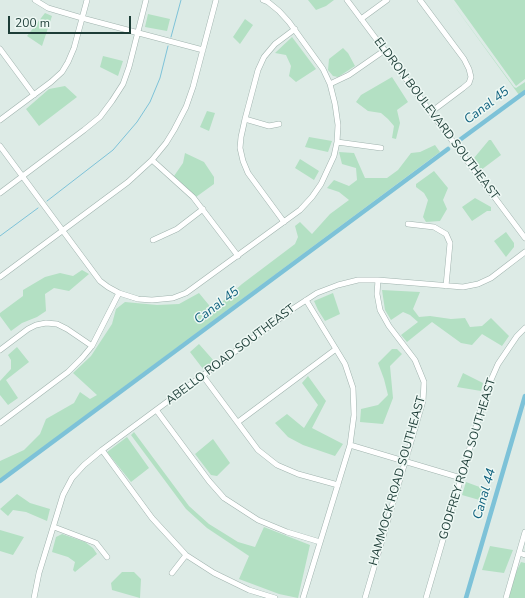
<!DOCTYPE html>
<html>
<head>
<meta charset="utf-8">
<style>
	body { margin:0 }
	#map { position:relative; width:525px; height:598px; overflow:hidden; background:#ddebe6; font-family:"Nunito Sans",sans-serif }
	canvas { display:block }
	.scale { position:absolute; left:8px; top:16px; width:123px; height:18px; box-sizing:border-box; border:2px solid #1d3d37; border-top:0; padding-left:5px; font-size:12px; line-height:14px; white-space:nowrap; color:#1d3d37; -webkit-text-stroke:3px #eef8f4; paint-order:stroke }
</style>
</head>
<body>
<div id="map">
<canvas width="525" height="598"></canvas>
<div class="scale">200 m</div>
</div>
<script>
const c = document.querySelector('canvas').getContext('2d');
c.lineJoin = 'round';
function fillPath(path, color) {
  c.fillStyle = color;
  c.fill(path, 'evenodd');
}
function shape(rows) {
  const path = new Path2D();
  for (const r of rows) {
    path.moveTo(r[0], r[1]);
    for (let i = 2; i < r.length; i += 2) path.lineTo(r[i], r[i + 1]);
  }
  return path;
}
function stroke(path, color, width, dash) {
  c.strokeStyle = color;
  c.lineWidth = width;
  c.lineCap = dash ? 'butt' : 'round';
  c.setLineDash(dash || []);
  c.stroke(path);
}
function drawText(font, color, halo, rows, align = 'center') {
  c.font = font + ' "Nunito Sans",sans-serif';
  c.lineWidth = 3;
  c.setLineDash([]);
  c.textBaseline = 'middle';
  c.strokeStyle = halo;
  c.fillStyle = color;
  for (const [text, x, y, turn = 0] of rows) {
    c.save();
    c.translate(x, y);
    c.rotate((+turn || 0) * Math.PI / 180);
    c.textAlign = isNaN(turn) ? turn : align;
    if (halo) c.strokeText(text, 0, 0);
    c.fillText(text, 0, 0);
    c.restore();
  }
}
fillPath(shape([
	[308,0,334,0,326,6,316,10],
	[450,0,514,87,516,88,525,82,525,91,519,95],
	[454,0,525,0,525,79,516,86],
	[45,13,52,16,42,46,27,36],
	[148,14,170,19,167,31,145,27],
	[245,19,253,25,240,44,233,37],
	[292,37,316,69,296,82,289,76,291,66,286,55,275,53],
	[343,48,348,53,355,66,338,77,333,76,328,70,329,59],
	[103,56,123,61,118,76,100,67],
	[392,77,408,102,397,110,400,123,396,139,392,138,394,126,388,119,381,113,368,111,356,102,361,95],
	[65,86,77,97,39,126,26,109,49,89],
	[207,111,215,113,209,131,200,127],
	[309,137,332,141,328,152,305,147],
	[489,140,491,140,501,155,481,170,474,158],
	[435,145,440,152,0,479,0,461,24,450,40,434,46,419,74,403,80,392,90,399,97,395,73,373,91,356,112,324,116,309,125,302,157,305,179,304,199,293,213,310,242,284,295,244,298,237,295,226,300,222,312,234,330,214,349,200,339,192,327,188,334,180,349,186,357,180,356,168,342,164,339,152,354,153,365,178,387,178,398,170,411,153,420,152],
	[185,153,204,162,214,177,214,184,196,197,174,176,183,163],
	[300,159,319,171,314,180,295,168],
	[434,171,448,188,443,200,447,209,440,221,426,222,423,217,428,200,424,193,416,187,416,184],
	[475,198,491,207,491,211,487,211,472,221,462,207],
	[506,232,514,243,514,247,506,257,494,241],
	[82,270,89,274,69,291,54,288,45,294,46,311,37,317,22,323,11,331,0,316,0,313,23,296,23,290,45,277,60,273,73,276],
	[382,290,420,292,413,309,419,317,430,316,451,319,465,318,470,327,482,326,491,318,509,336,502,346,482,334,472,345,461,343,432,322,407,342,401,335,418,322,410,315,403,312,391,320,385,310],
	[333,293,340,314,325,321,318,310,314,301],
	[199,344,214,361,203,369,190,352],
	[17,347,29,362,6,380,18,398,8,405,0,395,0,381,11,369,11,360,8,355],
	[392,349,397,349,402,354,390,366,393,398,383,424,360,422,361,409,378,405,388,395,384,379,378,363],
	[463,373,483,383,481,391,457,387],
	[308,376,326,401,312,428,343,444,335,456,303,445,288,437,275,423,287,414,304,428,318,405,302,383],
	[134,432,189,506,209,524,238,542,255,547,264,527,310,545,298,598,279,594,239,579,249,556,207,528,186,509,131,435],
	[127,437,149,468,131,482,107,452],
	[213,439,230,463,217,476,211,475,195,454],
	[466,482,485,489,483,501,462,495],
	[17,494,30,503,50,509,47,521,26,512,13,510,8,516,0,509],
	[0,530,24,537,13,555,0,551],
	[62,534,85,542,93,548,97,554,75,572,73,570,75,562,68,557,52,552,56,537],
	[490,546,513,550,504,573,482,570],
	[521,562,525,563,525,598,509,598,514,576],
	[122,572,134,572,141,579,140,598,112,590,111,583]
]), '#b3e0c3');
stroke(shape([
	[171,37,181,0],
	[47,201,113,150,137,122,150,102,160,78,168,46],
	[0,236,38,208]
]), '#7dc2d8', 1);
stroke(shape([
	[461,139,525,92],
	[0,481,448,149],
	[466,598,525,396]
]), '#7dc2d8', 4.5);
const minor = shape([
	[35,0,48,8,82,18,203,50],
	[347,0,525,238],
	[420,0,464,59,469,69,471,77,469,83,463,88,431,112],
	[361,19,387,0],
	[0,49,34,95],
	[330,84,349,75,385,50],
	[245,119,269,126,279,124],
	[0,120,51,82,62,72,68,62,74,48,87,0],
	[337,142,381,148],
	[0,146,100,281,108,287,119,293,138,299,152,300,173,298,186,293,300,210,312,197,321,184,334,156,337,142,338,125,335,104,330,84,323,69,289,22,279,11,268,2,263,0],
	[152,160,193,197,238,256],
	[0,193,84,130,100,117,112,101,123,84,129,67,146,0],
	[284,222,248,173,243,161,240,148,241,137,245,119,258,70,264,57,275,44,295,29],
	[408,224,434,227,446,234,450,243,446,286],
	[153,240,177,229,203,209],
	[0,277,128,182,152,160,166,143,174,130,186,107,193,87,216,0],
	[0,350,28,329,36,325,46,323,57,324,67,329,92,346],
	[203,376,258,450,277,465,298,474,338,485],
	[157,411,209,481,224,498,258,520,287,532,320,542],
	[238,422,336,349],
	[0,423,68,372,82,358,92,346,119,293],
	[350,445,461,478],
	[102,450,152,518,186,555,214,573,249,590,275,598],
	[54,527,96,543,107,557],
	[519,553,525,555],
	[172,573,186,555],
	[34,598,39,573,63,495,72,478,84,465,102,450,294,308,317,293,338,285,358,280,378,280,463,287,478,284,491,278,525,252],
	[303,598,350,445,354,415,353,388,345,364,306,300],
	[365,598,423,401,424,382,415,360,389,326,380,310,377,294,378,280],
	[426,598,487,389,498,364,517,336,525,328],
	[506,598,525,532]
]);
stroke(minor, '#a0b3ae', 6);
stroke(minor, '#fff', 5);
drawText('12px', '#1d3d37', '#eef8f4', [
	["ELDRON BOULEVARD SOUTHEAST",436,119,53],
	["ABELLO ROAD SOUTHEAST",231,355,-37],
	["GODFREY ROAD SOUTHEAST",468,459,-73],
	["HAMMOCK ROAD SOUTHEAST",398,481,-74]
]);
drawText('italic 13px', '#11637f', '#eef8f4', [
	["Canal 45",487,106,-37],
	["Canal 45",217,306,-37],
	["Canal 44",485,494,-74]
]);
</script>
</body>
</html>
